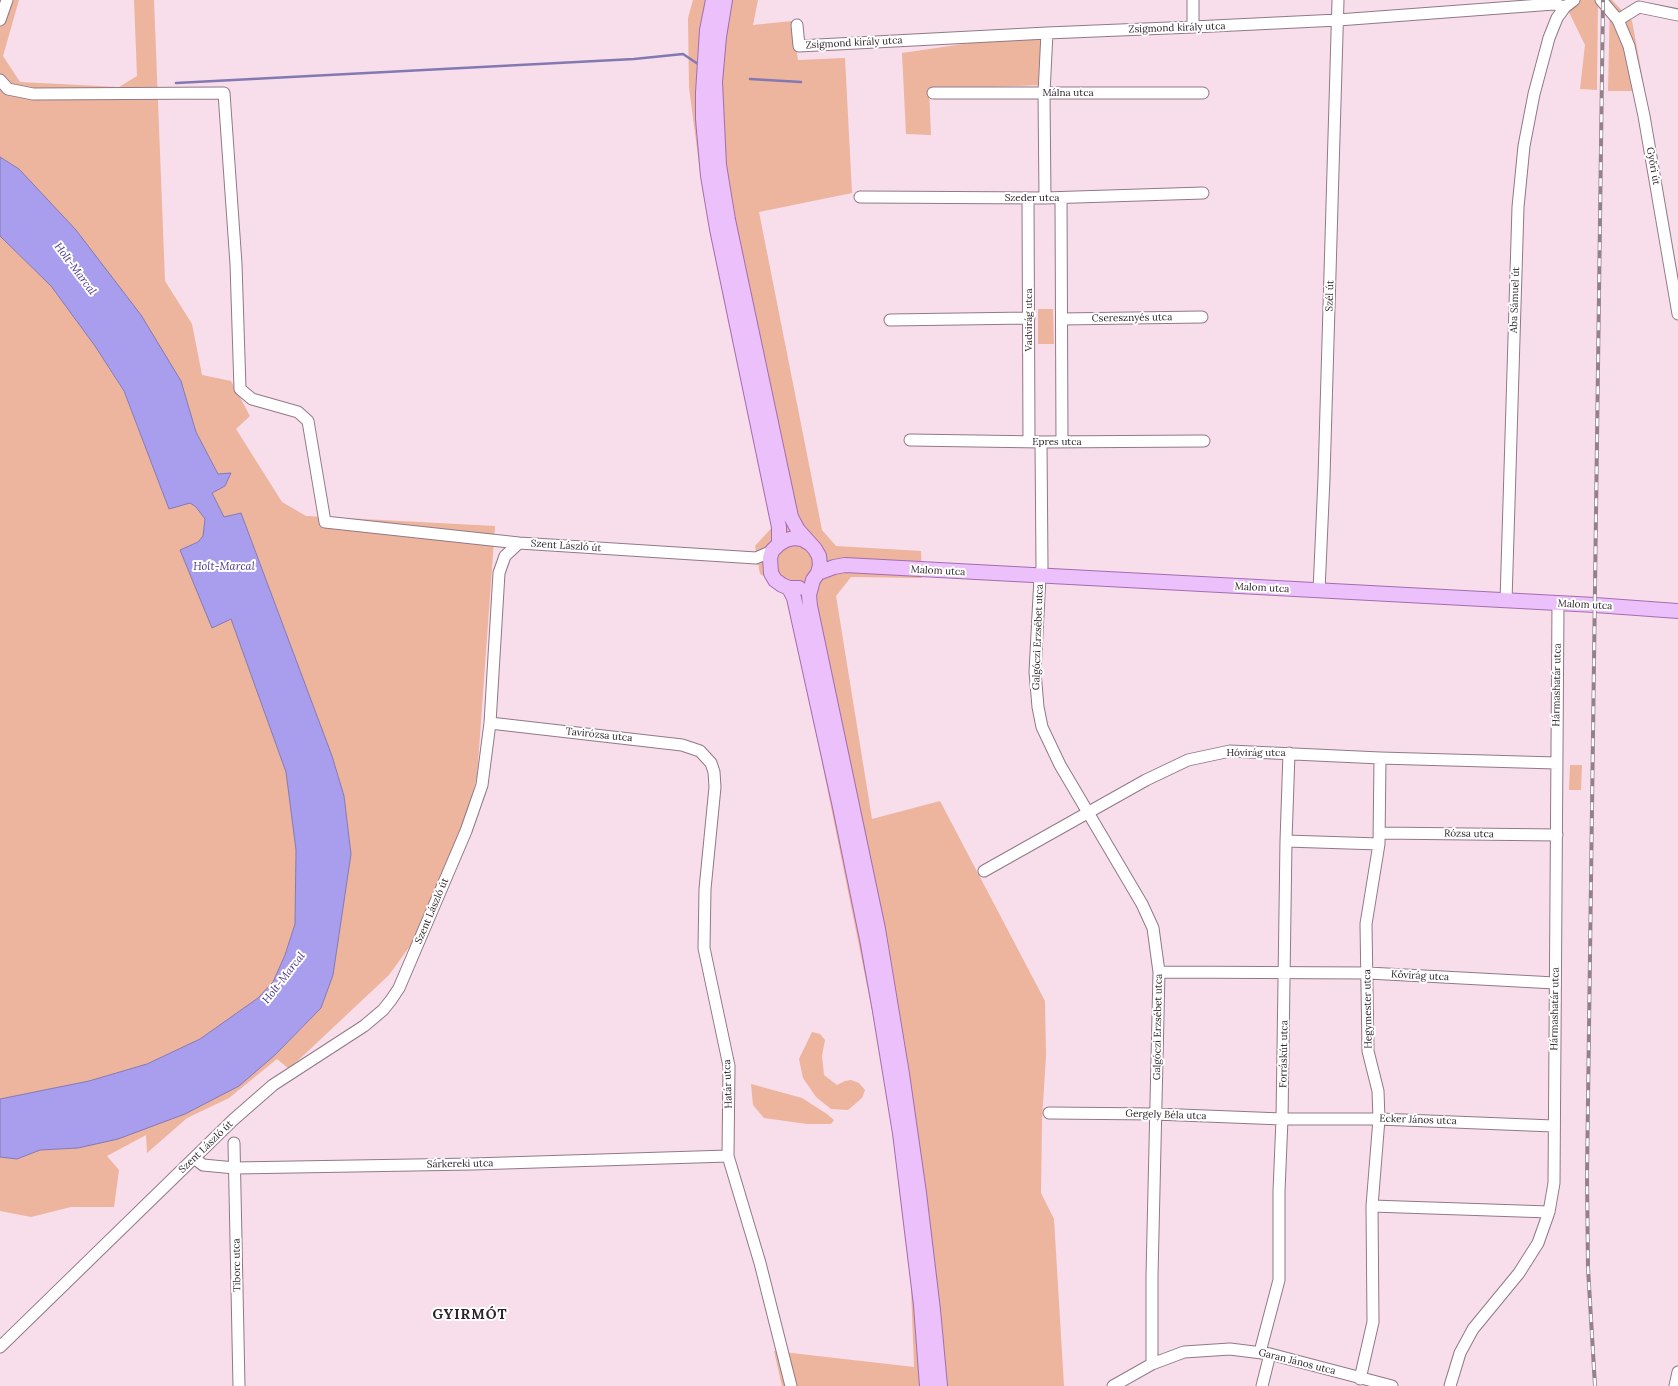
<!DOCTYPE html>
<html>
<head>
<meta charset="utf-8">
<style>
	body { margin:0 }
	canvas { display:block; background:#f8ddeb }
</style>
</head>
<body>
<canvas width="1678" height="1386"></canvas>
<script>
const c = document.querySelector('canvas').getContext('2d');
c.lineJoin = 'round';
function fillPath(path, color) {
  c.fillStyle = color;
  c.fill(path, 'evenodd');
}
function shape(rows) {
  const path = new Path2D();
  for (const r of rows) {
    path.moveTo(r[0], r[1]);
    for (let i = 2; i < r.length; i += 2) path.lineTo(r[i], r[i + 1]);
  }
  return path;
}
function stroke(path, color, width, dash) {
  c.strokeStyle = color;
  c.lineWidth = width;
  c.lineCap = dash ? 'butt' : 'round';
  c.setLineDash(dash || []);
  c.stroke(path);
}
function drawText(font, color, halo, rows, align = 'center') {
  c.font = font + ' Lora,serif';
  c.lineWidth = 4;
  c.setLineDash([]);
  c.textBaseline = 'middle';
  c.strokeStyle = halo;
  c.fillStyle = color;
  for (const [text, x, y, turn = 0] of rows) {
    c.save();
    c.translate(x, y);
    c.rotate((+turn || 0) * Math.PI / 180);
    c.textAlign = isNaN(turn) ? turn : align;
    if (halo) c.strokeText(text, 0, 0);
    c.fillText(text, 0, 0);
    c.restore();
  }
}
fillPath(shape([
	[0,0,19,0,3,56,20,82,119,87,137,76,134,0,154,0,165,281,192,324,202,375,231,381,250,416,236,429,282,502,306,516,495,526,477,777,461,832,410,946,389,975,289,1069,277,1059,229,1098,187,1118,147,1153,146,1135,107,1156,119,1170,114,1207,71,1207,31,1217,0,1211,0,1157,17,1159,40,1150,78,1148,275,1055,321,1008,333,975,351,854,344,796,332,756,241,513,224,517,212,493,225,486,231,474,218,474,196,432,181,381,19,169,0,157],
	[693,0,758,0,753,25,792,21,798,60,845,58,852,193,759,212,822,530,836,546,921,551,922,578,851,577,836,596,872,819,940,801,1045,1001,1046,1056,1042,1120,1041,1193,1054,1219,1064,1386,782,1386,774,1351,914,1367,910,1262,897,1134,787,589,760,574,755,546,777,522,732,334,702,187,689,87,688,18],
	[1563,0,1598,0,1597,90,1580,89,1585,45],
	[1610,0,1612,0,1632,21,1645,91,1608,91],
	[1004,38,1043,38,1043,85,929,89,931,135,906,134,902,53],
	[0,236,51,286,95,346,124,392,169,509,190,502,196,507,205,519,204,536,198,542,180,550,212,627,231,619,286,772,296,850,295,924,285,955,273,982,258,998,200,1039,147,1064,89,1081,0,1099],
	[1038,309,1053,309,1054,344,1038,344],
	[1570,765,1582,765,1581,790,1569,790],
	[812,1032,820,1034,825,1040,822,1056,824,1075,837,1085,845,1081,851,1080,859,1083,865,1090,862,1098,848,1110,831,1109,816,1097,803,1078,799,1059],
	[751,1084,802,1098,827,1114,834,1120,831,1124,807,1124,764,1118,753,1105]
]), '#edb49e');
const water = shape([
	[0,157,19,169,76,230,141,315,181,381,196,432,218,474,231,473,225,486,212,493,224,517,241,513,332,756,344,796,351,854,333,975,321,1008,275,1055,239,1086,185,1114,118,1139,78,1148,40,1150,17,1159,0,1157,0,1099,89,1081,147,1064,200,1039,258,998,273,982,285,955,295,924,296,850,286,772,231,619,212,628,180,550,198,542,203,536,205,519,196,507,190,503,169,509,124,391,95,346,51,286,0,236,0,157]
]);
fillPath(water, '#a89eed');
stroke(water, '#8379b2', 1);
stroke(shape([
	[750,79,801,82],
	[176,83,634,59,683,54,698,64]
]), '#8379b2', 2.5);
const minor = shape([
	[1193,0,1193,27],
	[1601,0,1618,20,1629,46,1644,116,1678,314],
	[0,20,7,0],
	[1618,20,1639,7,1678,15],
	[797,25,799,46,1047,33,1193,27,1338,20,1554,4,1565,7],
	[0,80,8,89,33,94,224,93,236,264,240,389,252,399,298,412,308,421,325,522,519,543,756,558,772,551],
	[933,93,1203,93],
	[860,197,1045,198,1203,193],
	[1028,198,1029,442],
	[1045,198,1044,93,1047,33],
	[1061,198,1062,442],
	[1062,319,1202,317],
	[890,320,1029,318],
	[910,440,1041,442,1204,441],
	[1041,442,1042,567,1040,577,1035,672,1038,707,1042,727,1060,765,1142,904,1153,928,1159,972,1152,1276,1152,1364],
	[1319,591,1324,478,1338,0],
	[1506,601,1518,207,1524,146,1534,94,1549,38,1557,18,1565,7,1574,0],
	[490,723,682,745,700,751,711,763,714,772,715,787,705,889,704,948,729,1066,728,1156,760,1263,791,1386],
	[1380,833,1557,835],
	[1286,841,1379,844],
	[984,871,1146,780,1188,760,1230,751,1380,758,1556,763],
	[1159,972,1368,973,1555,983],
	[1049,1113,1155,1114,1282,1119,1379,1119,1553,1126],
	[234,1143,239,1386],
	[194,1158,203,1165,235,1168,473,1164,728,1156],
	[1372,1206,1549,1212],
	[0,1347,233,1120,273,1085,364,1026,383,1010,391,1000,399,988,466,831,482,785,490,723,499,573,505,556,519,543],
	[1260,1352,1279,1280,1279,1191,1282,1119,1286,841,1289,753],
	[1360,1379,1373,1322,1372,1206,1379,1119,1378,1091,1368,1051,1366,924,1379,844,1380,758],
	[1113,1386,1152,1364,1184,1352,1230,1349,1270,1354,1392,1386],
	[1262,1386,1270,1354],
	[1450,1386,1460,1353,1473,1329,1519,1273,1538,1243,1549,1212,1554,1183,1558,604],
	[1675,1386,1678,1372]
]);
const major = shape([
	[713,0,707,30,703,93,703,119,708,176,717,229,779,527,779,544],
	[725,0,719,37,715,82,719,165,728,220,791,517,798,530,815,549,819,556,820,565,818,573,813,580,809,595,810,606,878,929,902,1074,919,1193,933,1310,940,1386],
	[818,573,834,567,845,565,1595,605,1678,611],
	[789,588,794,598,840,807,867,939,880,1011,900,1133,921,1305,927,1386],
	[799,588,789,588,782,585,775,580,771,573,770,558,772,551,779,544,786,540,794,538,802,539,809,543]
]);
stroke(minor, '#917985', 13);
stroke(major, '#a16eaf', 16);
stroke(minor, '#fff', 11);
stroke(major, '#ecc0fb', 14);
const rail = shape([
	[1595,1386,1588,1268,1587,1175,1603,0]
]);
stroke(rail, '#93808a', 4);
stroke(rail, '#fff', 2.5, [8]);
drawText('10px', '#2d2328', '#fff', [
	["Zsigmond király utca",1177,28,-2],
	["Zsigmond király utca",854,43,-3],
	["Málna utca",1068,93],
	["Győri út",1653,166,80],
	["Szeder utca",1032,198],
	["Szél út",1330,296,-88],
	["Aba Sámuel út",1515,300,-88],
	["Cseresznyés utca",1132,318,-1],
	["Vadvirág utca",1029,320,-90],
	["Epres utca",1057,442],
	["Szent László út",566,546,4],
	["Malom utca",938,571,3],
	["Malom utca",1262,588,3],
	["Malom utca",1585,605,3],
	["Galgóczi Erzsébet utca",1038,637,-88],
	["Hármashatár utca",1557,685,-89],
	["Tavirózsa utca",599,735,6],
	["Hóvirág utca",1256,753],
	["Rózsa utca",1469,834,1],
	["Szent László út",432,911,-67],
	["Kővirág utca",1420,976,3],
	["Hegymester utca",1368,1009,-91],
	["Hármashatár utca",1555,1009,-89],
	["Galgóczi Erzsébet utca",1158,1027,-89],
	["Forráskút utca",1284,1054,-89],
	["Határ utca",728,1084,-92],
	["Gergely Béla utca",1166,1115,2],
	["Ecker János utca",1418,1120,2],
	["Szent László út",206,1147,-44],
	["Sárkereki utca",460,1164,-1],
	["Tiborc utca",237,1265,-91],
	["Garan János utca",1297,1362,14]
]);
drawText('italic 11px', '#48338d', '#fff', [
	["Holt-Marcal",75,269,53],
	["Holt-Marcal",224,567],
	["Holt-Marcal",284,978,-52]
]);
c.letterSpacing = '1px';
drawText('bold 14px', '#2d2328', '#fff', [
	["GYIRMÓT",470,1315]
]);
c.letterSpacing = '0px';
</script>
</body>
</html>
